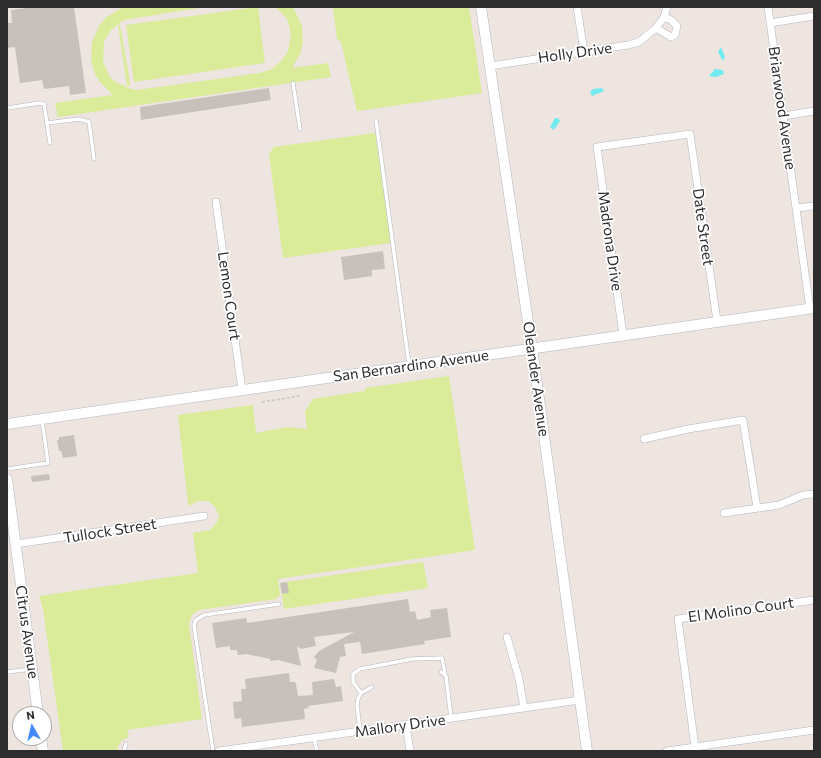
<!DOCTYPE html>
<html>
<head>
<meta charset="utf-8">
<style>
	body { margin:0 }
	#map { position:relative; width:821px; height:758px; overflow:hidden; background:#eee5e0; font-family:Commissioner,sans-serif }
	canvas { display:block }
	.frame { position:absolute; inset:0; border:8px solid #2d2d2d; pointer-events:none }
	.north { position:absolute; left:12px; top:706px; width:40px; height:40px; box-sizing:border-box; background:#fff; border:1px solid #ababab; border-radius:50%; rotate:352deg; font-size:11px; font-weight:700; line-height:16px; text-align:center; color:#2d2d2d }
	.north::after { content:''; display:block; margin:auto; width:14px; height:18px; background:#418cfa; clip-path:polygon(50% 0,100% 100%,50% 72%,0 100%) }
</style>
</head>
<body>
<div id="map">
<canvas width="821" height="758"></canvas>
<div class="frame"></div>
<div class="north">N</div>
</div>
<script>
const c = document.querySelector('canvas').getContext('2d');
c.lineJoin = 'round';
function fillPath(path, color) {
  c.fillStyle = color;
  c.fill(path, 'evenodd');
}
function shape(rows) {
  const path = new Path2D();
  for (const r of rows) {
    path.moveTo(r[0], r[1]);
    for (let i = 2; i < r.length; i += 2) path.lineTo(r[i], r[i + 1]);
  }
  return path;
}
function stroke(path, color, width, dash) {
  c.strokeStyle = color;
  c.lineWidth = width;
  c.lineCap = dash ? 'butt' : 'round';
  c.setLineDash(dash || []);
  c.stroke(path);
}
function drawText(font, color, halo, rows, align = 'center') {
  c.font = font + ' Commissioner,sans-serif';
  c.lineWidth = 3.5;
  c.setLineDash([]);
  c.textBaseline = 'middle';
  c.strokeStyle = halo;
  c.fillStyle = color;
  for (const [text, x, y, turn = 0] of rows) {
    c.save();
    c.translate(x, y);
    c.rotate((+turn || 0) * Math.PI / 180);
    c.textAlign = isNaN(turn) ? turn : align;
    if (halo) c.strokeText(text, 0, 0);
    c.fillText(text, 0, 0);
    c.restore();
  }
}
fillPath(shape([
	[124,7,207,7,129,19,122,21,111,30,104,42,103,61,110,77,116,82,131,89,137,90,260,73,272,69,283,59,288,51,291,35,288,21,282,13,275,7,293,7,302,26,303,43,300,54,292,68,328,63,331,77,58,117,55,103,113,95,100,82,95,74,91,61,92,42,100,24,108,16],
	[258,7,265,63,134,82,126,25],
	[333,7,469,7,482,93,357,111,341,42,337,39],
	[118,25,120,25,129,76,130,86,127,86],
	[375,133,391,243,283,258,269,154,274,147],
	[449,376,475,550,278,579,280,595,276,599,199,610,192,615,189,624,202,719,127,730,129,737,122,740,118,746,118,751,63,751,43,609,39,596,198,573,193,533,210,530,217,522,219,516,215,507,208,501,198,501,189,506,188,504,178,415,253,405,256,433,287,427,307,429,305,411,313,399,364,391,365,394,365,388],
	[423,562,428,588,284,609,280,583]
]), '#daeb99');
fillPath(shape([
	[721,47,725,57,723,61,718,52],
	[715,69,723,70,724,74,716,77,709,76],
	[602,88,604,91,592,96,590,92,593,89],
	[555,118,558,118,560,121,554,130,550,127]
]), '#73eaef');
fillPath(shape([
	[35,7,74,7,86,93,70,95,69,86,44,89,42,80,20,83,15,47,7,48,7,23,12,23,11,10],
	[269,88,271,100,141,120,140,107],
	[383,251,385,269,372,270,372,276,344,280,341,257],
	[74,435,77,456,63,458,61,451,59,451,57,440,59,440,59,437],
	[49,474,50,480,32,482,31,476],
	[287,582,289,593,282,594,280,583],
	[408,599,410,612,415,611,417,620,431,617,430,610,447,608,451,637,424,641,425,644,362,654,360,642,344,644,346,656,340,657,336,673,314,668,317,660,314,657,319,651,354,632,314,637,316,646,301,649,297,646,301,666,278,660,270,661,270,659,246,654,238,655,237,650,230,650,230,646,216,648,212,623,246,618,247,623],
	[289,673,290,682,295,682,296,684,298,696,313,695,312,682,334,679,336,687,341,686,343,701,308,706,309,708,304,709,305,719,242,727,241,718,235,719,234,716,233,702,242,701,241,689,246,689,245,679]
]), '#c7c0bb');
const lane = shape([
	[293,83,300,129],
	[7,108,40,103,44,104,50,143],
	[376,120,409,364],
	[47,123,79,119,89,122,94,159],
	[7,469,48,463,42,420],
	[7,672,32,669],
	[441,672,446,676,451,718],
	[361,693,353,682,353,674,360,669,412,659,442,658,445,674],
	[360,731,357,705,358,699,361,693,372,687],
	[314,738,317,751],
	[124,751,126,744],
	[213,751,196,639,194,625,196,620,204,615,279,604]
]);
const street = shape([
	[577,7,584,52],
	[768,7,810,309],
	[770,23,814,16],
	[656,28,671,37,675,35,677,26,671,20,664,17],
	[490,66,628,45,639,42,656,28,664,17,667,7],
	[783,116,814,111],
	[216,202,242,390],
	[796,208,814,206],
	[623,335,597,147,690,134,717,321],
	[644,439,688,429,743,420,757,508],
	[724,513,779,505,803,495,814,494],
	[16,544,204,516],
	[507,637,519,679,524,708],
	[406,725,410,751],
	[695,747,678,619,814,600],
	[219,751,580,700],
	[667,751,814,730]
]);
const secondary = shape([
	[481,7,534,362,587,751],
	[7,424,814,308],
	[7,479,38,714],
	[41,738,43,751]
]);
stroke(lane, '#b0b5bd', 4.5);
stroke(street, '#b0b5bd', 8);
stroke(secondary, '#b0b5bd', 11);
stroke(shape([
	[262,402,300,396]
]), '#c4c4c4', 1.5, [3, 2]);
stroke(lane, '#fff', 3.5);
stroke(street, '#fff', 7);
stroke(secondary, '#fff', 10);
drawText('15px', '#2d2d2d', '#fff', [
	["Holly Drive",575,53,-8],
	["Briarwood Avenue",782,108,82],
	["Date Street",703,227,82],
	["Madrona Drive",610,241,82],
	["Lemon Court",229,296,82],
	["San Bernardino Avenue",411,366,-8],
	["Oleander Avenue",536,379,82],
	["Tullock Street",110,531,-9],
	["El Molino Court",741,610,-8],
	["Citrus Avenue",27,632,82],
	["Mallory Drive",400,726,-8]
]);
</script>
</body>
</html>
